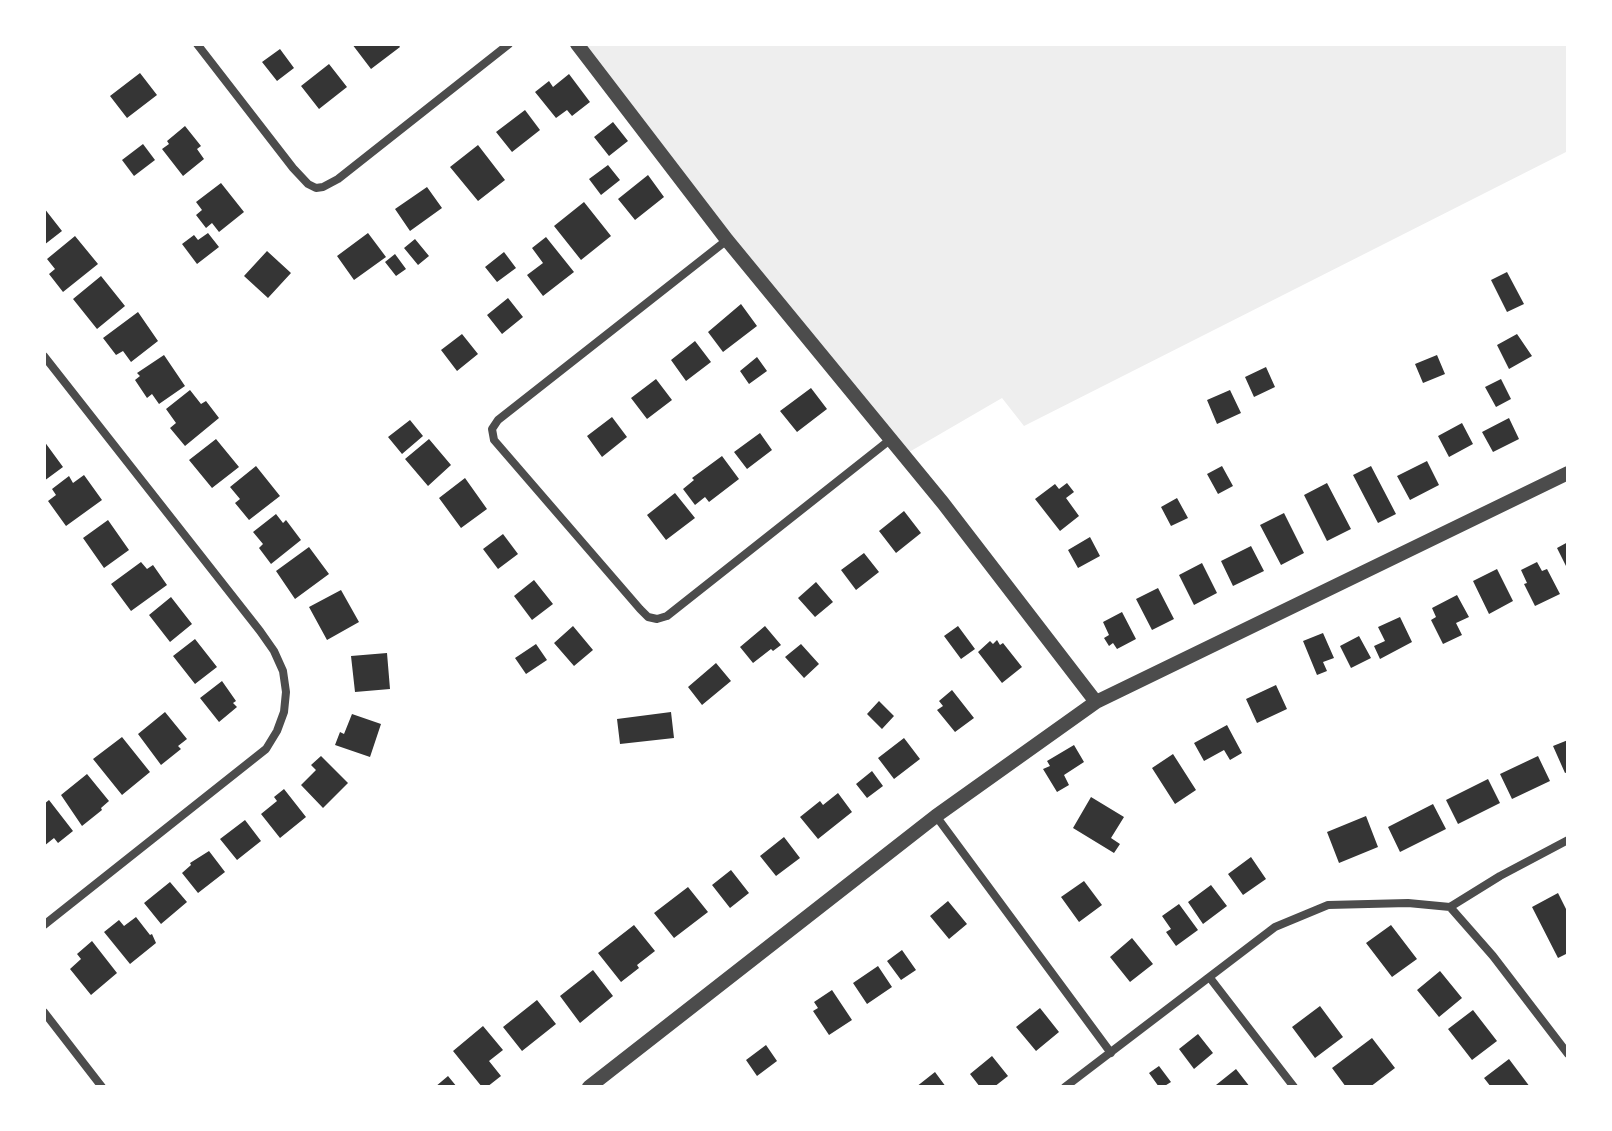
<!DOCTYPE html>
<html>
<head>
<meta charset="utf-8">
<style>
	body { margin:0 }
	#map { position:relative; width:1612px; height:1131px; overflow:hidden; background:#fff; font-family:Literata,serif }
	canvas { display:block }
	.frame { position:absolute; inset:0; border:46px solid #fff; pointer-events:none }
</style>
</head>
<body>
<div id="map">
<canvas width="1612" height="1131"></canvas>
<div class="frame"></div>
</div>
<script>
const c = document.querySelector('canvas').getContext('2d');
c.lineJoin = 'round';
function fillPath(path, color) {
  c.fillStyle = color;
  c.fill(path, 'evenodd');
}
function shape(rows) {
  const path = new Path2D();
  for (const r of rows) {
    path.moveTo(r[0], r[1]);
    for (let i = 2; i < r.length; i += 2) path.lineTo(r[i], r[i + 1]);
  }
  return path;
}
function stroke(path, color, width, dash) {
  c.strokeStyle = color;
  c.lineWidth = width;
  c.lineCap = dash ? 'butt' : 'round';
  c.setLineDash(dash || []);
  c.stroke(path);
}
fillPath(shape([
	[576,44,1568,44,1568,151,1024,426,1002,398,904,455]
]), '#eee');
fillPath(shape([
	[352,44,398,44,400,47,371,69],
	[280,49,294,68,277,81,262,62],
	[329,64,347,87,319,109,301,86],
	[140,73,157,95,127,118,110,96],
	[569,74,590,102,572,116,567,110,556,118,535,92,549,81,553,87],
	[525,110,540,130,512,152,496,132],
	[613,122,628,141,609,156,594,137],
	[185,126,201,146,197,149,204,159,183,176,162,149,169,144,167,141],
	[143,144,155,160,134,176,122,160],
	[478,145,505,180,478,201,450,167],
	[608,165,620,180,601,195,589,179],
	[648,175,664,197,635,220,618,199],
	[221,183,244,212,219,232,212,223,206,228,196,215,202,210,196,202],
	[427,187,442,208,410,231,395,209],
	[584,202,611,236,581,260,554,226],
	[44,208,62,231,44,245],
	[208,233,219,247,197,264,182,244,194,235,198,240],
	[368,233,386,257,354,280,337,256],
	[75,236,98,264,63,292,49,274,55,269,47,259],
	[546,237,574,272,543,296,527,275,543,263,532,248],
	[415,239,429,256,418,265,404,248],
	[267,251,291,273,268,298,244,276],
	[504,252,516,268,497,282,485,267],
	[395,254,406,269,396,276,385,262],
	[1507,272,1524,304,1507,312,1491,280],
	[101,276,125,306,97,329,73,299],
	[508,298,523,317,502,334,487,315],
	[741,304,757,326,723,352,708,332],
	[138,312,158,341,131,362,123,351,116,355,103,338],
	[462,334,478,354,457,371,441,350],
	[1517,334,1532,356,1509,369,1497,345],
	[695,341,711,362,686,381,671,360],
	[164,355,185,386,159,404,152,394,147,398,135,380,140,376,137,373],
	[1437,355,1445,374,1423,383,1415,364],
	[757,357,767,371,749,384,740,371],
	[1266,367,1275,387,1254,397,1245,377],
	[656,379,672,400,647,419,631,398],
	[1501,379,1511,399,1496,407,1485,387],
	[811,388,827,409,797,432,780,411],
	[190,390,201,404,206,401,219,418,185,446,170,428,176,423,166,409],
	[1230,390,1241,413,1217,424,1207,400],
	[612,417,627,437,602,457,587,436],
	[1509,418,1519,439,1493,452,1482,432],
	[410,420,423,436,402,454,388,437],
	[1462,423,1473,444,1449,457,1438,436],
	[760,433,772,450,747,469,734,452],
	[216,439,239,467,212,488,189,460],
	[429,439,451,465,428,486,405,459],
	[44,441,63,467,44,481],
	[722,456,739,479,709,502,705,497,695,505,683,489,694,480,692,478],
	[1427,461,1439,485,1410,500,1397,476],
	[256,466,280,496,249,520,235,503,240,499,230,487],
	[1222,466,1233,486,1218,494,1207,474],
	[1371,466,1396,514,1378,523,1353,475],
	[84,475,102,500,66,526,48,501,56,495,52,489,69,476,73,483],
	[465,478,487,509,461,528,439,498],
	[1067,483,1074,492,1066,498,1079,516,1060,531,1035,499,1055,484,1059,489],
	[1327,483,1351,529,1327,541,1304,495],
	[675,493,695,518,666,540,647,515],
	[1177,498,1188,518,1171,526,1161,507],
	[904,511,921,533,896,553,879,531],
	[1284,513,1304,553,1281,565,1260,525],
	[276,514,283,523,286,520,301,540,271,564,259,548,263,544,253,532],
	[108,520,129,550,104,568,83,538],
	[503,534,518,554,498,569,483,549],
	[1090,537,1100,556,1078,568,1068,550],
	[1568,542,1568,570,1557,548],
	[1251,546,1264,571,1233,586,1221,561],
	[309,547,329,574,295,599,276,571],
	[864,553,879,572,856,590,841,570],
	[141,562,147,569,153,565,167,585,131,611,111,584],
	[1537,562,1542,571,1547,569,1560,594,1535,606,1524,584,1527,583,1521,570],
	[1202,563,1217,593,1194,605,1179,575],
	[1497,569,1513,601,1489,614,1473,581],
	[534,580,553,604,532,620,514,596],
	[816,582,833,602,815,617,798,598],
	[1158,588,1174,619,1152,630,1136,599],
	[341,590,359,622,327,640,309,607],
	[1457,595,1469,617,1456,623,1462,635,1443,644,1431,620,1436,617,1432,608],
	[171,597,192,624,170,642,149,615],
	[1122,612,1136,639,1117,649,1113,643,1109,646,1104,638,1109,635,1103,622],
	[1400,617,1412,642,1380,659,1374,646,1385,641,1378,627],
	[573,626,593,650,574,666,554,643],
	[765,626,781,645,773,651,771,649,753,663,740,647],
	[958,626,975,649,961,659,944,636],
	[1323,633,1334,658,1323,662,1327,671,1317,675,1303,641],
	[1359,636,1371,658,1351,668,1340,646],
	[195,639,217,667,195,684,173,656],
	[997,640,1000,645,1003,643,1022,667,1002,683,978,652,990,641,993,644],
	[536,644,547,660,526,674,515,658],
	[801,644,819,664,804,678,785,657],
	[387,653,390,689,355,692,351,656],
	[716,663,731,681,702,705,688,687],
	[222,681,236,701,233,703,237,707,219,722,200,698],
	[1276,685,1287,709,1257,723,1246,699],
	[952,690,974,718,955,732,937,710,943,706,939,701],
	[879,701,894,716,882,729,867,714],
	[165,712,187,739,178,746,181,749,161,765,138,734],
	[671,712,674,738,620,744,617,719],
	[352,714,381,724,370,757,335,745,340,732,344,734],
	[1227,725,1242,753,1230,760,1224,750,1204,761,1194,743],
	[122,737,150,772,122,795,93,759],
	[904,738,920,759,894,779,878,758],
	[1568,740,1568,772,1565,773,1553,746],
	[1074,745,1084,762,1064,775,1069,785,1057,792,1043,769,1050,766,1047,761],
	[1173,754,1196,790,1175,804,1152,768],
	[321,756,348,783,323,808,301,785,316,770,311,765],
	[1538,756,1550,781,1512,799,1500,774],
	[872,771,883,786,867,798,856,784],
	[87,774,109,801,101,808,102,810,82,826,61,795],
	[1488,779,1500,803,1458,824,1446,800],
	[284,789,306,817,280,838,261,814,277,801,274,797],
	[838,793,852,812,818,839,800,817,820,801,823,805],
	[1091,797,1124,817,1111,838,1120,844,1114,853,1073,828],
	[49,800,73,831,58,843,54,838,44,846,44,804],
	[1433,804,1446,829,1400,852,1388,827],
	[1366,816,1378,847,1339,863,1327,832],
	[245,820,261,841,237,860,220,839],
	[784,837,800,858,776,876,760,856],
	[209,851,225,872,198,893,182,873,191,865,190,863],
	[1251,857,1266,879,1243,895,1228,874],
	[731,870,749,893,730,908,712,885],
	[1084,881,1102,905,1079,922,1061,897],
	[170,882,187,902,161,924,144,903],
	[1211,885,1227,906,1203,924,1188,902],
	[688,887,708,912,674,938,654,913],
	[1558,893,1568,913,1568,953,1558,958,1532,907],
	[948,901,967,924,949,939,930,916],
	[1179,904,1198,930,1176,946,1166,932,1171,929,1162,916],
	[136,917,150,935,152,934,156,943,130,964,104,932,119,920,124,926],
	[634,925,655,951,637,965,639,968,621,982,598,953],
	[1391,925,1417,959,1392,977,1366,943],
	[1132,938,1153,964,1130,982,1110,957],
	[92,941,117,973,91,995,70,969,81,959,77,954],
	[902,950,916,970,901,980,887,961],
	[878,966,892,987,867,1004,853,983],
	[593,970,613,996,580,1023,560,996],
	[1440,971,1462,998,1439,1017,1417,990],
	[832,990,852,1020,829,1035,813,1011,818,1008,814,1002],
	[537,1000,556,1024,522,1051,503,1027],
	[1320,1006,1343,1037,1315,1058,1292,1027],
	[1040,1008,1059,1032,1036,1051,1016,1027],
	[1473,1010,1497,1041,1472,1060,1448,1029],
	[483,1026,503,1050,489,1061,501,1076,487,1087,482,1087,453,1051],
	[1198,1034,1213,1053,1194,1069,1179,1049],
	[1372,1038,1395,1068,1370,1087,1346,1087,1332,1068],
	[766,1045,777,1061,757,1076,746,1060],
	[992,1056,1008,1076,994,1087,980,1087,970,1074],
	[1509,1059,1530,1087,1491,1087,1484,1078],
	[1159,1066,1171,1082,1163,1087,1159,1087,1149,1073],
	[1236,1069,1250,1087,1218,1087,1216,1085],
	[935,1072,946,1087,916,1087],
	[448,1076,457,1087,435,1087]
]), '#353535');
stroke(shape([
	[197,44,293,168,308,184,316,188,323,187,338,179,509,44],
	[727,240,498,420,492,429,494,440,640,609,648,617,657,619,667,616,891,439],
	[44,356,260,631,274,651,283,671,286,692,284,712,277,731,266,749,44,925],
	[936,816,1111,1053],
	[1450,907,1493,956,1568,1054],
	[1210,978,1294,1087],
	[44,1012,102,1087],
	[1065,1087,1275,927,1328,905,1408,903,1450,907,1500,876,1568,840]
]), '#4c4c4c', 8);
stroke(shape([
	[577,44,727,240,943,503,1096,702],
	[589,1087,936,816,1096,702,1568,473]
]), '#4c4c4c', 14);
</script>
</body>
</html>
